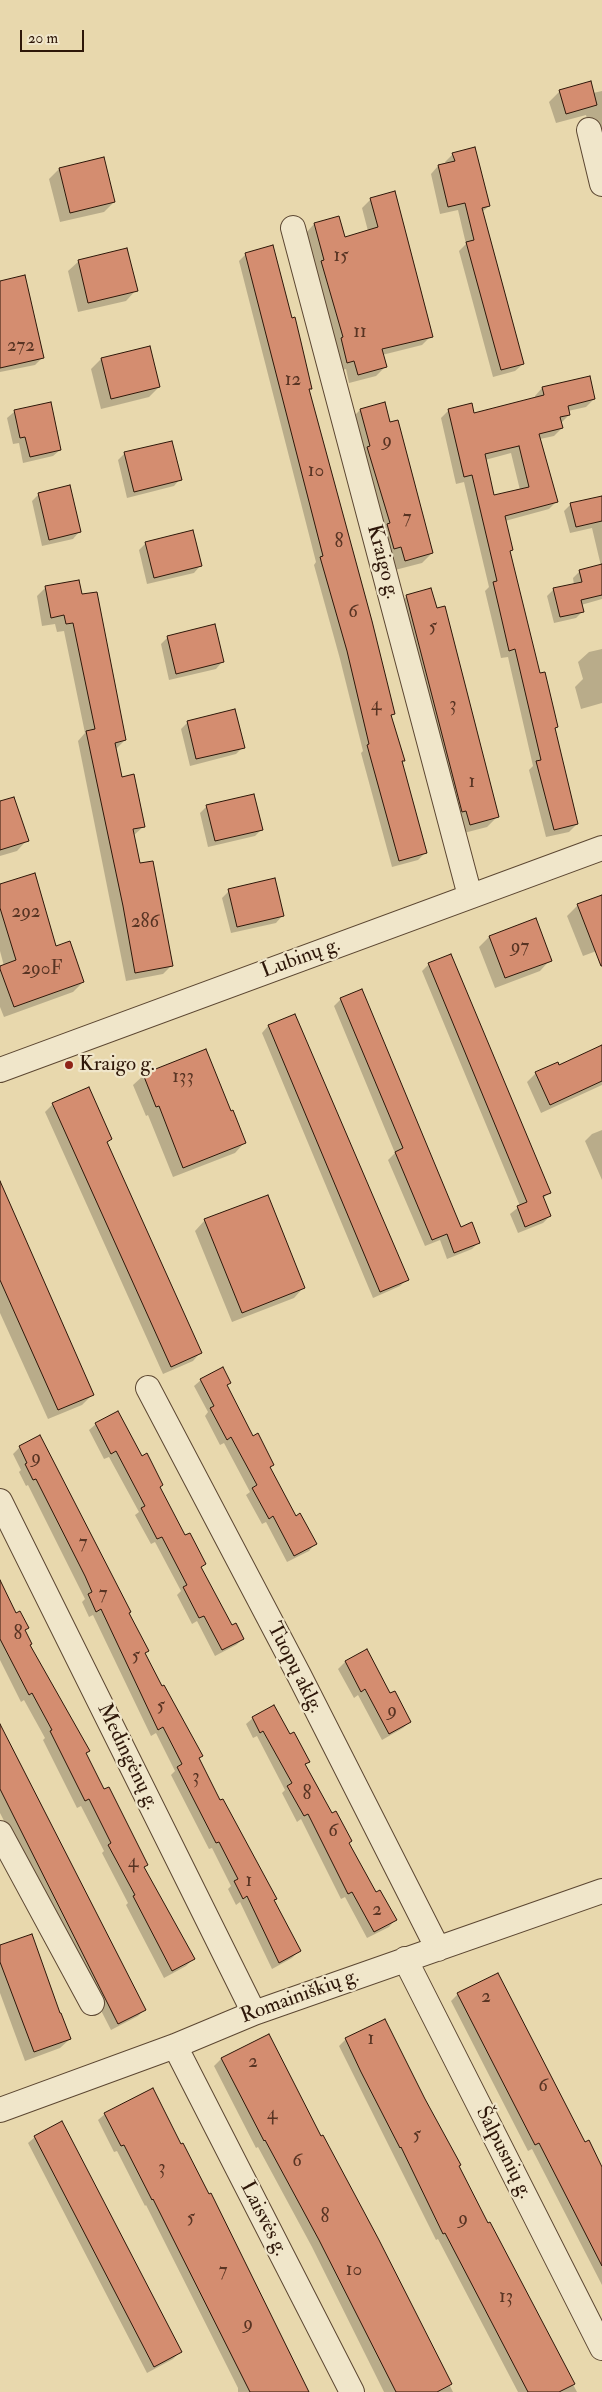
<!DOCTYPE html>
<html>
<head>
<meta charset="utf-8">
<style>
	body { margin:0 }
	#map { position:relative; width:602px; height:2392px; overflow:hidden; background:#e8d8ad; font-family:"IM FELL Double Pica",serif }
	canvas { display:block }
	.scale { position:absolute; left:20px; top:30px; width:64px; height:22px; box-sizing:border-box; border:2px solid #2e1709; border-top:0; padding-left:6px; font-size:15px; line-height:18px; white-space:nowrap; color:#2e1709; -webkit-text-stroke:4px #f0e6ca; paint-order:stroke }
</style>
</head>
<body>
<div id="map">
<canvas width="602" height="2392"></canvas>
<div class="scale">20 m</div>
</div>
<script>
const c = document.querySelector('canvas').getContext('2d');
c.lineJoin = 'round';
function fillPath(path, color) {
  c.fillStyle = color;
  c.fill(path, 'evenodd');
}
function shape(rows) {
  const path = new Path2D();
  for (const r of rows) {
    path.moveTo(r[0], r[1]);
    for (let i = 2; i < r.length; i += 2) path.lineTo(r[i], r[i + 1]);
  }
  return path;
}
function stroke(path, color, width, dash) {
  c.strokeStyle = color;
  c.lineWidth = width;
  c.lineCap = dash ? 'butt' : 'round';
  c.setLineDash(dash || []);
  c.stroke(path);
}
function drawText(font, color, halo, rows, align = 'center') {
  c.font = font + ' "IM FELL Double Pica",serif';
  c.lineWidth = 4.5;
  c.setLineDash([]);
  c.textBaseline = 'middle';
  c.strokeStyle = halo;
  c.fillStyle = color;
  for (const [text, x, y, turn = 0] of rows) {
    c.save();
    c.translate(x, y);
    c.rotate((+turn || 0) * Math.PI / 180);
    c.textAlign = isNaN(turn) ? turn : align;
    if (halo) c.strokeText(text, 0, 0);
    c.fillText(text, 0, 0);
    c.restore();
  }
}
fillPath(shape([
	[560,91,593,93,602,91,602,153,597,155,586,115,556,123,549,102],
	[453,154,489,206,482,212,523,364,515,371,493,377,459,251,466,244,458,210,440,214,431,174,438,166,446,165,445,162],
	[59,169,114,202,104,212,60,222,49,179],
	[371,199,431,336,422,345,382,355,385,367,376,376,349,383,346,369,339,371,306,233,314,224,344,238,368,231,362,208],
	[246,254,311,388,308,391,393,714,391,716,404,760,401,763,425,853,418,860,392,867,361,753,363,751,340,659,314,565,316,562,239,261],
	[79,261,136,290,126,301,78,312,68,271],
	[0,282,42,358,35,365,0,372],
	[101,359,159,387,149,397,101,409,91,369],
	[542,388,594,399,586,407,568,411,569,415,561,423,562,428,554,436,540,439,557,501,549,509,505,521,512,549,509,552,539,674,557,727,554,730,577,824,569,832,546,837,529,770,533,766,508,657,501,658,492,620,485,591,489,587,464,482,456,484,441,418,449,410,473,414,535,399,535,396],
	[511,453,520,490,493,496,485,460],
	[50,404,60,450,53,456,23,463,19,443,13,444,7,418,14,412],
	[360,410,432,553,422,563,395,570,350,420],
	[125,453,180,479,174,486,127,498,118,460],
	[39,494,79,532,73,539,42,546,32,501],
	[602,497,602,599,581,605,583,611,576,618,554,623,547,596,554,589,574,585,573,578,580,571,601,566,592,528,570,533,564,511,571,504],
	[146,543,200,566,194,573,147,584,139,550],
	[46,587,81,596,125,740,116,749,121,778,144,826,133,836,139,865,172,965,163,974,126,981,78,741,85,733,64,631,57,632,55,624,42,626,37,596],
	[407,596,497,817,487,827,460,834,397,606],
	[168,637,222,662,216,669,169,680,161,644],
	[602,649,602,703,581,709,575,687,583,679,578,662,589,652],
	[188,722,243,747,236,754,190,766,181,729],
	[0,802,27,840,17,851,0,856],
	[207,806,262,829,255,836,208,847,200,813],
	[0,885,83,982,73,992,4,1017,0,1007,0,967,4,966,0,951],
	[229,891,282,916,276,923,231,933,222,898],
	[602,896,602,949,583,956,567,916,578,905],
	[535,920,550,960,540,971,495,988,479,947,489,937],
	[429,964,549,1192,543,1199,550,1216,543,1223,518,1233,510,1214,520,1206,422,971],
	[341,999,460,1228,479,1242,472,1249,447,1259,440,1240,425,1246,388,1160,395,1153,334,1006],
	[295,1015,407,1279,400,1286,373,1298,262,1033,268,1026],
	[602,1046,602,1085,541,1113,527,1082,536,1073,559,1067],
	[144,1075,230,1112,245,1142,235,1153,173,1177,148,1115,146,1116,133,1085],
	[53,1104,110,1139,106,1143,200,1353,193,1361,163,1374,45,1112],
	[602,1130,602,1180,585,1141,592,1134],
	[0,1204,92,1395,82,1405,48,1419,0,1313],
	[205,1220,304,1287,294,1298,232,1322,195,1231],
	[201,1380,229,1383,226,1386,295,1518,315,1544,309,1551,287,1562,266,1522,262,1524,246,1495,250,1492,224,1443,220,1445,205,1416,208,1412,194,1386],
	[96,1424,159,1488,184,1537,204,1564,200,1568,231,1626,243,1639,236,1645,215,1656,197,1621,192,1624,177,1595,181,1591,155,1542,151,1544,135,1515,139,1512,109,1457,104,1459,89,1430],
	[39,1437,128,1614,144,1654,202,1756,198,1759,220,1802,276,1898,273,1901,299,1951,292,1958,272,1969,240,1902,236,1905,228,1889,231,1886,212,1848,209,1849,171,1775,175,1771,156,1733,151,1736,93,1615,89,1617,82,1602,85,1599,28,1485,26,1486,19,1472,21,1470,13,1454,19,1448],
	[0,1585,16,1615,28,1628,24,1631,29,1646,88,1751,85,1754,104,1791,147,1864,143,1868,194,1958,186,1966,164,1978,126,1905,128,1903,102,1853,104,1851,81,1806,77,1808,43,1740,45,1738,24,1700,21,1702,0,1660],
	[345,1662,390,1695,410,1722,403,1728,382,1740,358,1695,354,1698,338,1669],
	[253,1718,289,1736,308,1761,305,1765,376,1894,395,1920,389,1927,367,1938,345,1897,341,1899,301,1819,297,1822,282,1793,285,1790,257,1736,253,1738,246,1724],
	[0,1730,144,2010,138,2016,111,2030,0,1813],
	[0,1946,59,2015,70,2039,60,2048,25,2061,0,1993],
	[458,1994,584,2144,602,2169,602,2285,532,2149,528,2151,451,2001],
	[268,2035,321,2138,378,2241,453,2392,384,2392,312,2247,258,2147,256,2148,214,2066,221,2059],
	[346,2039,458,2167,577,2392,518,2392,438,2239,436,2240,339,2046],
	[105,2114,307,2392,238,2392,238,2388,146,2205,145,2206,117,2151,114,2152,98,2120],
	[35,2137,180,2352,173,2359,147,2373,28,2143]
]), '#0003');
const building = shape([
	[591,81,597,105,566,114,559,90,591,81],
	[475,147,490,206,482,208,524,364,501,370,466,242,474,240,465,203,448,207,438,165,455,161,452,153,475,147],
	[104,157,115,202,70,213,59,168,104,157],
	[395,191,433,337,382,349,387,367,358,375,354,361,347,363,341,338,343,337,321,261,324,260,314,223,339,216,345,237,378,227,370,198,395,191],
	[273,245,292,318,295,317,301,342,312,389,309,389,372,621,395,714,391,715,405,761,402,761,427,853,399,861,367,745,369,744,347,651,320,557,323,556,245,253,273,245],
	[127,248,138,291,88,303,78,260,127,248],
	[25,275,44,358,0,368,0,281,25,275],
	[150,346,160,387,111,399,101,358,150,346],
	[590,376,595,399,568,406,570,415,560,417,563,428,539,434,558,502,505,516,513,550,510,551,540,673,545,672,558,727,555,728,578,824,554,830,536,761,541,760,515,649,509,651,500,612,493,582,497,581,472,475,464,477,448,409,472,403,474,413,544,395,542,387,590,376],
	[519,446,529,487,494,495,485,454,519,446],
	[51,402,61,450,30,457,25,437,20,438,14,410,51,402],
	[385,402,390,422,398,420,433,553,405,561,401,547,394,549,387,524,390,523,367,447,370,446,360,409,385,402],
	[172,441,182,480,134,492,124,452,172,441],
	[70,485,81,532,49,540,38,493,70,485],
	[602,496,602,521,576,527,570,503,602,496],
	[193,530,202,566,154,578,145,542,193,530],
	[602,564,602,595,581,600,584,612,560,617,553,588,582,582,579,570,602,564],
	[79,580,82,594,97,592,126,740,115,743,122,777,134,774,145,827,133,829,140,863,153,861,173,966,135,973,123,906,86,731,95,729,73,623,66,624,64,615,51,618,45,586,79,580],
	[431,588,437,608,445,606,499,817,470,825,466,811,462,812,406,595,431,588],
	[215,624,224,662,176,674,167,636,215,624],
	[235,709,245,748,196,759,187,721,235,709],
	[254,794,263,830,215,841,206,805,254,794],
	[14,797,29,841,0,850,0,801,14,797],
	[35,873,56,946,70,941,84,982,14,1007,0,969,0,966,16,960,0,908,0,884,35,873],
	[275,878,284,916,237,927,228,889,275,878],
	[602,895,602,966,601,966,577,904,602,895],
	[536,918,552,961,505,978,489,936,536,918],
	[451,954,551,1193,543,1196,551,1216,525,1227,517,1206,527,1202,428,963,451,954],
	[362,989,461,1227,472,1222,480,1243,454,1253,447,1234,432,1240,395,1152,403,1148,340,998,362,989],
	[295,1014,409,1280,380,1292,268,1025,295,1014],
	[602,1045,602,1081,550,1105,535,1072,558,1062,559,1065,602,1045],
	[206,1049,231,1111,233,1110,246,1143,183,1168,159,1106,156,1107,143,1074,206,1049],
	[89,1087,112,1139,107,1142,202,1353,171,1367,52,1103,89,1087],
	[0,1181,94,1395,58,1410,0,1280,0,1181],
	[268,1195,305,1288,242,1313,204,1219,268,1195],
	[223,1367,231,1383,227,1385,253,1436,258,1433,274,1465,270,1467,296,1516,300,1513,317,1544,294,1556,273,1516,269,1519,252,1488,257,1485,231,1437,227,1440,210,1408,214,1406,200,1379,223,1367],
	[118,1411,142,1456,147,1453,163,1485,160,1487,185,1535,190,1533,206,1564,201,1567,232,1625,236,1623,244,1639,222,1650,204,1616,199,1618,183,1587,187,1585,162,1537,157,1539,141,1508,145,1506,116,1451,111,1454,95,1423,118,1411],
	[40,1435,131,1612,129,1613,149,1651,145,1653,162,1686,164,1685,203,1756,199,1758,220,1800,223,1799,277,1899,274,1900,301,1951,279,1963,247,1896,243,1899,234,1881,238,1879,219,1842,216,1843,177,1767,182,1764,163,1727,158,1730,101,1609,96,1612,88,1594,92,1592,85,1576,36,1479,33,1480,25,1464,27,1463,19,1446,40,1435],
	[0,1580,16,1613,20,1611,29,1628,25,1630,32,1644,30,1645,90,1751,86,1753,104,1789,109,1787,148,1865,144,1867,195,1959,172,1971,133,1896,135,1895,108,1845,111,1843,89,1799,85,1801,50,1731,52,1730,32,1693,29,1695,0,1639,0,1580],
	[367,1649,390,1693,395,1691,411,1722,389,1734,365,1689,361,1692,345,1661,367,1649],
	[274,1705,290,1734,294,1732,310,1762,305,1764,332,1813,336,1811,352,1841,349,1843,376,1892,380,1890,397,1920,374,1932,352,1892,348,1894,308,1814,304,1816,287,1786,292,1783,263,1731,260,1733,252,1717,274,1705],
	[0,1724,146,2010,118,2024,0,1789,0,1724],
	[32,1934,60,2013,61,2013,71,2039,34,2052,0,1962,0,1945,32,1934],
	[498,1973,585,2142,589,2140,602,2167,602,2266,539,2143,535,2145,457,1993,498,1973],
	[385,2019,425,2099,461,2165,459,2166,488,2223,490,2222,575,2384,559,2392,528,2392,445,2233,443,2234,401,2147,400,2148,361,2072,345,2038,385,2019],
	[269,2034,321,2136,323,2135,379,2240,452,2384,437,2392,396,2392,319,2240,265,2140,264,2141,221,2058,269,2034],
	[153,2088,181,2144,183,2143,209,2194,211,2193,309,2392,250,2392,153,2199,152,2200,124,2145,121,2146,104,2113,153,2088],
	[62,2121,182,2352,154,2367,34,2136,62,2121]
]);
fillPath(building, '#d48d70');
stroke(building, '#2e1709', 1);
const street = shape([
	[589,130,602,184],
	[293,228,470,896],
	[0,1070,602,848],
	[148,1388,299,1675,438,1949],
	[0,1501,254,2013],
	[0,1833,92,2003],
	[405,1959,602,2348],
	[175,2046,352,2392],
	[0,2110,175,2046,254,2013,602,1891]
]);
stroke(street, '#5c4732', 26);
stroke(street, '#f0e6ca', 24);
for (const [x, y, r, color] of [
	[69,1065,5,"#8f2418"]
]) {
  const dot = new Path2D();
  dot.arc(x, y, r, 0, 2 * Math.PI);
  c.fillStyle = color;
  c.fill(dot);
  stroke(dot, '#f0e6ca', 2);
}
drawText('19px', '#583423', null, [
	["15",341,257],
	["11",360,333],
	["272",21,347],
	["12",293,381],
	["9",387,442],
	["10",316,472],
	["7",407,519],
	["8",339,543],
	["6",353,613],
	["5",433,628],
	["4",376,706],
	["3",453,706],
	["1",472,783],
	["292",26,913],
	["286",145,923],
	["97",520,948],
	["290F",42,970],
	["133",183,1078],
	["9",36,1459],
	["7",83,1544],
	["7",103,1595],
	["8",18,1635],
	["5",136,1657],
	["5",161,1707],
	["9",392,1712],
	["3",196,1778],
	["8",307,1795],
	["6",333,1832],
	["4",133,1863],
	["1",249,1882],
	["2",377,1911],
	["2",486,1998],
	["1",371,2040],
	["2",253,2063],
	["6",543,2087],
	["4",272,2115],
	["5",417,2136],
	["6",297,2162],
	["3",162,2169],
	["8",325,2218],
	["5",191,2219],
	["9",463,2220],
	["10",354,2271],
	["7",223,2272],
	["13",506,2298],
	["9",248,2325]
]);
drawText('21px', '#2e1709', '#f0e6ca', [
	["Kraigo g.",382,562,75],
	["Lubinų g.",301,959,-20],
	["Tuopų aklg.",294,1668,63],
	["Medingėnų g.",127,1757,64],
	["Romainiškių g.",300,1997,-20],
	["Šalpusnių g.",503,2153,63],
	["Laisvės g.",263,2219,63]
]);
drawText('21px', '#2e1709', '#f0e6ca', [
	["Kraigo g.",79,1065]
], 'left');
</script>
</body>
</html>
